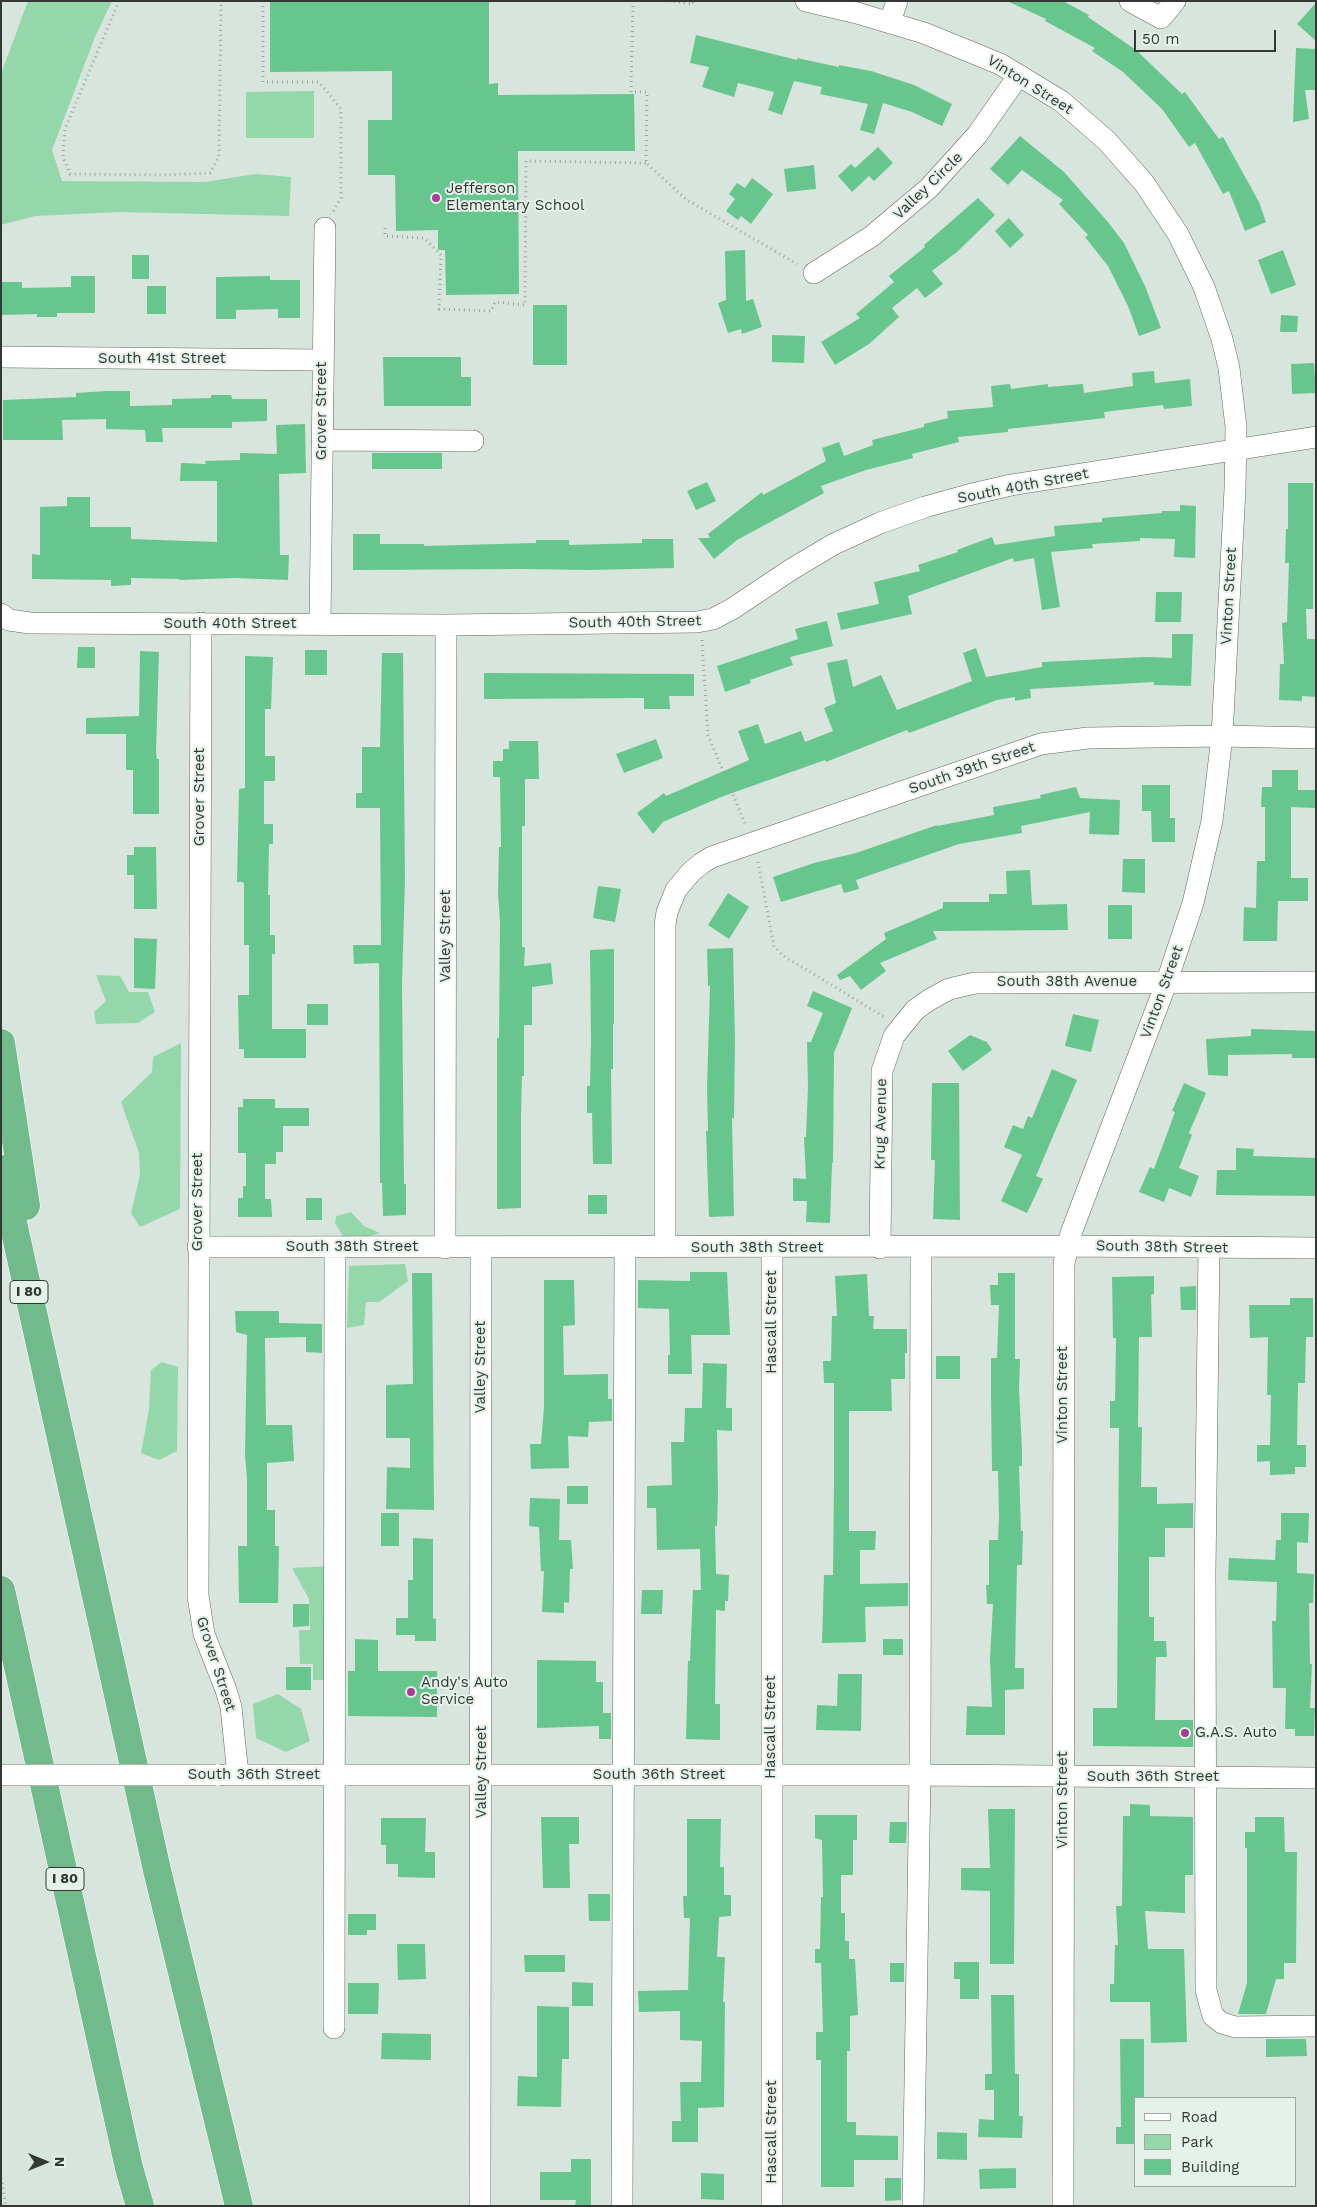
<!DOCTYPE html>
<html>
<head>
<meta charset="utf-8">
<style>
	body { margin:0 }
	#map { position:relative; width:1317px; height:2207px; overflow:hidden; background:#d8e5dc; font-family:"Work Sans",sans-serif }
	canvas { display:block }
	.frame { position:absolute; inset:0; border:2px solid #333835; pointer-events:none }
	.legend { position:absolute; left:1134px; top:2097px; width:162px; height:90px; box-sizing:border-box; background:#e5f2e9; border:1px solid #9ea8a1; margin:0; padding:6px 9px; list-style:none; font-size:15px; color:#333835 }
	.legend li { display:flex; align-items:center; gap:10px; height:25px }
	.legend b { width:25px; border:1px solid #9ea8a1 }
	.north { position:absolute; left:20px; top:2137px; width:50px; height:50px; -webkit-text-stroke:4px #e5f2e9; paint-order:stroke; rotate:90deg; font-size:14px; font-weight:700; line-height:20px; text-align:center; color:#333835 }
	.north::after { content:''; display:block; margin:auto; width:18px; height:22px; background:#333835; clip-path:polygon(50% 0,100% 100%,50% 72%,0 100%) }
	.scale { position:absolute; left:1134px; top:30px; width:142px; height:22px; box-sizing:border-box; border:2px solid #333835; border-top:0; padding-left:6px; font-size:15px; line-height:18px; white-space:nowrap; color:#333835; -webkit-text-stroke:4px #e5f2e9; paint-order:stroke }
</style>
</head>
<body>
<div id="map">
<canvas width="1317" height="2207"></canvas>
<div class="frame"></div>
<ul class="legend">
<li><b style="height:6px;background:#fff"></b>Road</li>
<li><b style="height:14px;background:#93d7ab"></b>Park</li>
<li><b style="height:14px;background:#67c68d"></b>Building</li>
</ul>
<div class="north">N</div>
<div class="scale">50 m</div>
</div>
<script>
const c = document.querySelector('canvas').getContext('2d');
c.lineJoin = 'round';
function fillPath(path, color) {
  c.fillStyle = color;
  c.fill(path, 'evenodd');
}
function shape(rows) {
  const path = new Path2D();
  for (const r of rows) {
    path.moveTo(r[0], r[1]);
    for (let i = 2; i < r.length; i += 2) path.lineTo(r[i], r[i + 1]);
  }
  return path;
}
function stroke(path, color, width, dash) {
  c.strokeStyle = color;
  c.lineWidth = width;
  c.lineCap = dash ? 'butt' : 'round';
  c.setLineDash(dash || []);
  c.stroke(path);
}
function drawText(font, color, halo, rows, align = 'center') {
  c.font = font + ' "Work Sans",sans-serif';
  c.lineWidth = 4;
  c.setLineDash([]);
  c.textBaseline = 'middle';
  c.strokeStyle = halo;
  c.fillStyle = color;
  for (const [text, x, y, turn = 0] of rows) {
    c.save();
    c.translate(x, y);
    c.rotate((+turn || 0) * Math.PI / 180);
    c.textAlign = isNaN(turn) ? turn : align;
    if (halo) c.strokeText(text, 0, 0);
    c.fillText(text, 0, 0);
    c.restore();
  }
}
fillPath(shape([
	[28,1,112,1,95,37,52,150,62,181,205,182,256,174,291,177,289,216,119,212,35,216,1,225,1,74],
	[314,91,314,138,246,138,246,92],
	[96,975,120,976,129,992,148,992,155,1012,138,1023,96,1024,94,1012,106,1001],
	[181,1043,180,1209,140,1227,131,1213,140,1175,139,1153,121,1102,152,1072,153,1057],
	[351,1212,364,1226,380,1233,347,1243,335,1223,336,1216],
	[405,1264,408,1281,379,1302,366,1302,364,1325,347,1328,349,1266],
	[162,1362,178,1367,177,1451,159,1460,141,1453,149,1410,151,1370],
	[333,1566,332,1680,313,1680,313,1664,300,1664,299,1630,310,1630,309,1599,292,1568],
	[278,1694,301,1709,310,1741,286,1752,256,1738,253,1704]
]), '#93d7ab');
fillPath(shape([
	[270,1,489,1,489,84,498,83,498,95,634,94,635,151,518,151,519,294,446,295,445,250,438,250,438,230,396,231,395,175,368,175,368,120,392,120,392,71,270,72],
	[1007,1,1063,1,1089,15,1088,17,1136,50,1182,94,1185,92,1219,139,1223,137,1259,202,1266,222,1245,231,1229,191,1223,194,1195,143,1189,147,1162,109,1123,72,1092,51,1095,48,1045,21,1046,19],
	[1316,3,1316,41,1297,24],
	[696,35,797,60,797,58,839,67,839,65,871,71,914,85,952,104,942,126,912,112,883,103,874,134,860,130,868,104,820,94,822,87,794,81,782,115,768,110,774,92,738,83,734,97,702,87,709,67,690,63],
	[1296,48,1316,49,1316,75,1315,90,1305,90,1309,119,1293,122],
	[1020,136,1064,172,1108,222,1124,243,1145,286,1161,328,1139,336,1128,306,1108,266,1085,237,1088,235,1059,204,1063,200,1022,170,1008,185,990,169],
	[878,147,893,163,874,181,869,176,852,192,838,176,851,164,855,168],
	[814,165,816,189,787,192,784,169],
	[752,178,773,194,751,224,741,216,738,220,726,211,735,199,729,194,737,183,745,188],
	[978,198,995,215,957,252,932,271,943,284,925,298,917,288,892,308,899,317,869,344,835,365,821,342,860,318,856,314,894,282,889,276,925,247,924,245],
	[1009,218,1024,235,1010,248,995,231],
	[745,250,746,301,753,299,762,327,742,334,741,329,728,333,718,303,726,300,725,251],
	[1283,250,1296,285,1271,294,1258,260],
	[132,255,149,255,149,279,132,279],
	[71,276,95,276,95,313,57,313,57,317,37,317,37,314,2,315,1,282,22,282,22,288,71,287],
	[270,276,270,280,300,280,300,318,278,318,278,309,236,310,236,319,216,319,216,277],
	[147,286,166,286,166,314,147,314],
	[533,305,567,305,567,365,533,365],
	[1281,315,1298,316,1297,332,1280,332],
	[772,335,805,336,804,363,772,362],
	[383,357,461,357,461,377,471,377,471,406,384,406],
	[1314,363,1316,393,1292,394,1291,364],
	[1154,371,1155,383,1190,379,1192,406,1164,409,1163,405,1104,412,1105,418,1008,429,1008,432,958,437,959,442,912,454,913,458,866,470,821,486,824,493,737,540,714,559,698,538,710,538,708,534,762,492,763,495,826,461,822,448,839,442,844,456,873,445,872,440,924,427,924,424,948,418,947,411,993,407,991,386,1010,384,1011,389,1048,384,1048,387,1083,384,1084,393,1133,386,1132,373],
	[107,391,130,391,130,406,172,405,172,399,211,398,211,395,231,395,232,399,267,399,267,421,232,422,232,428,162,428,163,442,146,442,145,430,106,429,106,419,62,420,63,440,3,440,3,400,76,397,76,393],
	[305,424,306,473,279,474,280,555,289,555,288,580,234,578,179,580,180,579,131,578,131,585,111,586,111,580,32,579,32,554,40,555,40,507,67,506,67,497,90,497,90,527,131,527,131,539,217,542,217,481,180,481,181,463,206,464,205,461,240,460,240,453,277,454,276,425],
	[372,453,442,453,442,469,372,469],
	[707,482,716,501,696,510,687,491],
	[1288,483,1313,483,1313,609,1306,609,1307,639,1316,639,1316,697,1302,696,1302,701,1279,700,1280,664,1284,664,1282,623,1287,622,1289,563,1285,563,1286,529,1288,529],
	[1180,505,1196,506,1195,558,1174,557,1175,539,1140,538,1140,541,1092,544,1093,548,1051,552,1060,607,1042,610,1034,558,1014,562,1013,558,908,596,912,614,841,630,837,613,879,604,874,582,920,571,918,565,958,552,957,550,992,537,995,545,1055,536,1054,526,1102,522,1102,518,1162,513,1162,511,1180,511],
	[353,534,380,534,380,544,424,544,424,546,536,543,536,540,569,540,569,545,642,543,642,539,673,539,674,568,589,570,522,569,353,570],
	[1156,592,1182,592,1181,622,1155,622],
	[827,621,833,646,790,657,793,665,750,680,751,683,725,692,717,666,798,639,795,629],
	[1172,634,1193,634,1191,686,1154,685,1154,682,1030,689,1031,698,1015,701,1015,697,997,700,909,733,907,730,826,762,825,760,721,797,663,822,653,834,637,813,664,793,666,796,749,760,738,731,758,724,765,744,801,731,805,742,833,731,824,708,836,703,827,663,847,659,853,687,881,675,897,710,972,681,963,653,976,648,986,677,1042,667,1042,662,1146,657,1172,658],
	[78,647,95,647,95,668,77,668],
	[305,650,327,650,327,675,305,675],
	[140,651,159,652,156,752,157,759,159,759,159,814,133,814,133,770,126,770,126,734,86,734,86,718,139,716],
	[382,653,403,653,405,879,402,984,404,1184,406,1184,406,1215,383,1216,382,1183,380,1183,379,963,354,964,353,945,381,945,380,808,356,808,356,793,362,793,362,747,380,747],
	[245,656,273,657,271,709,265,709,265,756,275,756,275,781,264,781,264,824,273,824,273,844,269,844,268,895,270,895,270,935,275,935,275,954,272,954,272,1029,306,1029,306,1058,244,1058,244,1049,239,1049,238,995,249,995,249,945,244,945,244,884,243,882,237,882,239,789,245,788],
	[484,673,694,674,694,696,669,696,670,709,644,709,644,698,484,699],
	[656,739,663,758,624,773,616,754],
	[509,741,538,741,539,779,525,779,525,826,522,826,522,947,525,947,524,966,551,963,553,984,532,987,532,1025,524,1025,524,1076,522,1076,521,1115,521,1208,497,1209,497,1038,499,1038,500,923,498,892,499,847,501,847,500,777,493,777,493,761,503,761,503,749,509,749],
	[1272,770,1298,770,1298,790,1316,790,1316,808,1291,807,1291,878,1308,878,1308,901,1278,901,1277,941,1243,941,1244,907,1256,908,1257,861,1265,861,1265,807,1261,807,1262,787,1272,787],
	[1142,785,1170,785,1170,818,1175,818,1175,842,1152,842,1151,811,1142,811],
	[1076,787,1080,798,1120,800,1119,835,1089,834,1090,812,1021,826,1022,833,959,844,856,880,859,889,844,893,841,884,781,902,773,877,814,863,856,853,937,825,937,826,994,815,993,807,1041,798,1040,795],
	[134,847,156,847,157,909,134,909,134,875,127,875,127,855,134,855],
	[1123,859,1145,859,1145,893,1122,892],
	[1030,870,1032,905,1067,904,1068,930,933,931,937,939,880,963,886,971,861,990,850,976,840,980,837,975,886,939,884,933,943,908,943,902,989,902,989,894,1007,894,1006,871],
	[598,886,621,889,615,922,593,918],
	[728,893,749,907,729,939,708,925],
	[1108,905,1132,905,1132,939,1108,939],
	[134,938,157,939,155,989,134,988],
	[733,948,735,1040,734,1118,732,1118,734,1216,709,1217,706,1131,708,1131,707,1088,710,986,708,986,707,949],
	[614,949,614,1024,613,1024,613,1069,611,1069,612,1164,593,1164,592,1113,587,1113,587,1086,590,1086,591,1039,590,950],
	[813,991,852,1008,834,1053,833,1163,832,1163,830,1223,806,1222,807,1201,793,1201,793,1178,806,1179,804,1137,806,1137,808,1087,807,1042,811,1042,823,1013,807,1006],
	[307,1004,328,1004,328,1025,307,1025],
	[1073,1014,1099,1020,1091,1052,1065,1046],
	[1251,1029,1316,1031,1316,1058,1292,1058,1292,1054,1228,1055,1228,1076,1208,1075,1206,1039,1251,1036],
	[970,1035,987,1042,992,1050,963,1071,948,1051],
	[1052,1069,1077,1080,1036,1176,1043,1179,1027,1213,1001,1201,1022,1155,1004,1147,1013,1125,1023,1129,1028,1116,1032,1118],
	[932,1083,959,1083,960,1220,933,1219,935,1160,931,1160],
	[1184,1083,1206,1093,1189,1133,1192,1135,1179,1168,1199,1176,1191,1197,1169,1188,1164,1202,1139,1192,1150,1167,1154,1169,1175,1112,1172,1111],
	[243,1099,275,1099,275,1108,309,1108,309,1126,283,1126,283,1152,276,1152,276,1164,265,1164,265,1199,271,1199,272,1217,238,1217,238,1198,243,1198,243,1186,246,1186,246,1153,238,1153,238,1107,243,1107],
	[1236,1148,1254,1149,1253,1156,1316,1158,1316,1196,1216,1195,1217,1170,1236,1170],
	[588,1195,607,1195,607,1214,588,1214],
	[306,1198,322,1198,322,1220,306,1220],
	[690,1272,727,1272,730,1335,691,1335,692,1374,668,1374,668,1355,670,1355,669,1309,638,1308,638,1280,690,1281],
	[412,1273,432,1273,434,1510,386,1509,387,1467,410,1468,410,1438,386,1438,386,1385,413,1384],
	[998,1273,1015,1273,1015,1359,1020,1359,1019,1389,1022,1451,1022,1466,1019,1466,1021,1531,1023,1531,1022,1565,1017,1565,1015,1668,1024,1668,1024,1689,1005,1690,1005,1735,966,1735,967,1706,992,1707,990,1659,993,1604,987,1604,986,1585,989,1585,989,1540,998,1540,999,1516,998,1471,992,1471,991,1397,991,1358,997,1358,999,1305,991,1305,990,1285,998,1285],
	[867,1274,869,1316,874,1316,873,1329,907,1329,907,1353,905,1353,905,1379,891,1379,892,1411,849,1411,849,1531,876,1531,875,1550,860,1550,860,1584,908,1583,908,1606,865,1607,866,1642,822,1643,824,1575,833,1575,834,1482,834,1383,824,1383,823,1361,831,1361,832,1316,837,1316,835,1276],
	[1154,1276,1154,1294,1151,1295,1152,1337,1139,1337,1138,1427,1142,1427,1141,1487,1157,1487,1157,1504,1193,1503,1193,1528,1165,1528,1165,1557,1149,1557,1149,1617,1154,1617,1154,1641,1166,1641,1167,1657,1156,1657,1155,1720,1193,1720,1193,1747,1093,1746,1093,1708,1117,1708,1119,1428,1110,1428,1110,1401,1115,1401,1116,1338,1113,1338,1112,1277],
	[544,1280,574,1280,575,1325,563,1326,564,1375,608,1374,608,1399,612,1399,612,1421,589,1422,588,1437,568,1436,569,1468,531,1469,530,1444,541,1444,544,1407],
	[1196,1286,1196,1310,1181,1310,1180,1287],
	[1290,1298,1313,1298,1313,1337,1306,1337,1305,1383,1298,1383,1297,1445,1306,1445,1306,1467,1295,1467,1295,1474,1270,1475,1270,1461,1257,1462,1257,1445,1270,1445,1271,1395,1267,1395,1268,1337,1250,1338,1249,1305,1290,1305],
	[235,1311,279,1311,279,1323,322,1324,322,1353,306,1352,306,1337,265,1338,266,1425,292,1425,294,1461,267,1463,267,1510,275,1510,275,1546,279,1546,278,1603,239,1603,238,1546,247,1546,247,1478,245,1455,247,1335,236,1332],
	[936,1356,960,1356,960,1379,936,1379],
	[703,1363,727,1364,726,1408,732,1408,732,1431,717,1430,718,1495,717,1526,715,1526,716,1574,729,1575,728,1601,725,1601,725,1611,716,1610,715,1704,720,1704,720,1740,686,1739,688,1661,690,1661,693,1590,701,1590,700,1549,657,1550,656,1508,647,1508,647,1486,672,1485,671,1442,684,1442,685,1408,702,1408],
	[567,1486,588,1486,588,1504,567,1504],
	[530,1498,560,1499,559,1540,571,1540,573,1569,570,1569,569,1603,564,1602,564,1613,542,1612,544,1571,541,1571,539,1527,529,1526],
	[381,1513,399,1513,399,1546,381,1546],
	[1281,1513,1309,1513,1308,1543,1297,1542,1297,1573,1314,1574,1313,1603,1309,1603,1310,1664,1312,1664,1310,1708,1315,1708,1314,1736,1295,1736,1295,1729,1285,1729,1286,1688,1273,1688,1272,1621,1276,1621,1277,1582,1228,1580,1229,1558,1275,1560,1276,1540,1281,1540],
	[413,1538,433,1539,433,1618,436,1619,436,1641,415,1641,415,1635,396,1635,396,1618,408,1618,408,1580,413,1580],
	[642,1590,663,1590,662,1614,641,1614],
	[293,1604,309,1604,309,1626,293,1627],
	[355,1639,378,1640,378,1671,437,1671,437,1717,348,1716,348,1671,355,1671],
	[883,1639,903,1639,903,1655,883,1655],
	[537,1660,596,1661,596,1682,603,1682,603,1713,611,1713,611,1739,599,1739,599,1726,537,1728],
	[286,1667,311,1667,311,1690,286,1690],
	[838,1674,862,1674,861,1731,816,1730,817,1705,837,1706],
	[1130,1804,1150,1805,1150,1816,1193,1817,1193,1875,1185,1875,1185,1913,1145,1911,1148,1949,1184,1949,1187,2042,1151,2043,1150,2002,1110,2002,1110,1984,1114,1984,1115,1945,1118,1945,1116,1906,1122,1906,1123,1816,1130,1816],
	[988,1809,1015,1809,1014,1964,990,1964,990,1891,961,1890,961,1868,990,1868],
	[815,1815,857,1815,857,1840,853,1840,853,1875,841,1875,841,1913,845,1913,845,1941,849,1941,849,1959,855,1959,858,2015,850,2016,850,2051,847,2051,847,2122,856,2122,856,2135,898,2136,898,2160,854,2160,854,2187,821,2187,821,2060,816,2060,816,2032,823,2032,821,1963,815,1963,815,1949,820,1949,821,1897,823,1897,822,1840,815,1838],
	[541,1817,579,1817,579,1844,569,1844,570,1888,543,1888],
	[1255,1817,1284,1817,1285,1852,1297,1852,1296,1963,1284,1963,1284,1979,1276,1979,1266,2014,1238,2014,1247,1983,1247,1848,1245,1848,1245,1832,1255,1832],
	[381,1818,426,1818,425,1852,435,1852,435,1878,398,1877,398,1864,386,1864,386,1845,381,1845],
	[687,1819,721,1819,720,1867,724,1867,724,1895,731,1895,731,1916,719,1917,717,1957,725,1957,723,2002,725,2002,724,2107,698,2108,698,2142,672,2142,672,2121,681,2121,680,2082,701,2082,702,2041,680,2040,680,2011,639,2012,638,1991,688,1990,690,1918,684,1918,683,1896,687,1896],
	[890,1822,907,1822,906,1843,889,1843],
	[588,1894,610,1894,610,1921,589,1921],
	[348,1914,376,1914,376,1930,367,1930,367,1935,348,1935],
	[397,1944,425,1944,426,1979,398,1980],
	[524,1955,565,1955,565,1972,525,1972],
	[954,1962,979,1962,979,1999,960,1999,960,1979,954,1979],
	[890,1963,904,1963,904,1982,890,1982],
	[572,1982,593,1983,593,2006,572,2006],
	[348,1983,379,1983,378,2014,348,2014],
	[991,1995,1014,1995,1015,2074,1019,2074,1019,2116,1023,2116,1022,2138,978,2137,979,2119,994,2120,994,2090,985,2090,985,2074,992,2074],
	[537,2006,569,2007,569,2059,562,2059,561,2107,517,2106,518,2076,537,2077],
	[382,2033,431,2034,431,2060,381,2059],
	[1120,2039,1144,2039,1144,2098,1136,2098,1136,2144,1116,2144,1116,2127,1121,2127],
	[1266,2039,1306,2039,1307,2056,1266,2057],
	[937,2132,967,2133,967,2160,937,2159],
	[571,2159,591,2159,591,2206,575,2206,576,2200,540,2200,540,2172,571,2172],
	[1016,2168,1016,2188,980,2189,979,2169],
	[701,2173,724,2174,724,2200,701,2199],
	[885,2178,901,2178,901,2200,885,2201]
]), '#67c68d');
const minor = shape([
	[806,1,857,13,924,33,1000,64,1061,101,1107,141,1144,183,1178,234,1204,287,1222,339,1229,368,1236,427,1235,489,1222,736,1212,821,1193,903,1167,981,1071,1233,1064,1263,1063,2206],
	[1130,1,1161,18,1175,1],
	[890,22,897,1],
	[814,273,872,236,929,188,977,135,1019,75],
	[1,357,322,360],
	[322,440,473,441],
	[1,614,9,620,30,623,446,625,697,622,713,619,732,609,792,569,834,544,880,523,925,507,968,495,1011,485,1316,437],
	[201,623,198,1596,204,1634,226,1690,231,1707,238,1775],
	[320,624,325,228],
	[198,1247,1067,1246,1316,1248],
	[665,1247,665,925,667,912,676,890,691,872,702,863,712,857,1041,744,1088,738,1222,736,1316,738],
	[445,1248,446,625],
	[880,1248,882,1071,894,1036,915,1010,929,1000,949,989,975,983,1316,982],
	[1209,1248,1205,1572,1206,1990,1213,2016,1222,2023,1235,2027,1316,2026],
	[224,1775,920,1775,1316,1778],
	[334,2028,335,1248],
	[480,2206,481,1248],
	[622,2206,625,1248],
	[772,2206,772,1248],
	[913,2206,920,1775,921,1247]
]);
const highway = shape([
	[1,1043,26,1206],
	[1,1169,157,1870,239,2206],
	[1,1590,129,2168,140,2206]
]);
stroke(minor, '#5d6961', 22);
stroke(highway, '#fff', 29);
stroke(shape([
	[119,1,65,129,63,157,70,174,162,175,210,173,219,156,221,1],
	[263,1,263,82,319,82,341,109,341,198,333,212],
	[633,1,631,92,647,92,646,163,687,200,797,264],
	[669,1,693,4,693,1],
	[385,228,385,236,424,238,441,255,439,309,491,311,495,302,525,305,526,161,646,163],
	[702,640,708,735,746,826],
	[758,862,774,946,782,955,886,1018],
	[1,2178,6,2206]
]), '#99a39d', 3, [1, 4]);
stroke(minor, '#fff', 21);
stroke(highway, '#70ba8c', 28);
const minorBridge = shape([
	[1,1775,216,1775]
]);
stroke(minorBridge, '#5d6961', 22, []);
stroke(minorBridge, '#fff', 21);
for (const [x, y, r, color] of [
	[436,198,5,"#ab3a97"],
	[411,1692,5,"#ab3a97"],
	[1185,1733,5,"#ab3a97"]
]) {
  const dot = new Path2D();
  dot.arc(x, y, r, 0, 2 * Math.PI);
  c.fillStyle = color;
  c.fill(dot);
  stroke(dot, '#e5f2e9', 2);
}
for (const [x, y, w] of [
	[29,1292,38],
	[65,1879,38]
]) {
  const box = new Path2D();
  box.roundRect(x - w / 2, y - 11.5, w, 23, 4);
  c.fillStyle = '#e5f2e9';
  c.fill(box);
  stroke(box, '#333835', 1);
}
drawText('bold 14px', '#333835', null, [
	["I 80",29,1292],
	["I 80",65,1879]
]);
drawText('15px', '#333835', '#e5f2e9', [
	["Vinton Street",1030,85,32],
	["Valley Circle",928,186,-44],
	["South 41st Street",162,359],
	["Grover Street",322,411,-90],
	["South 40th Street",1023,486,-11],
	["Vinton Street",1229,596,-87],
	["South 40th Street",635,622,-1],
	["South 40th Street",230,624],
	["South 39th Street",972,768,-19],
	["Grover Street",200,797,-90],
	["Valley Street",446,936,-90],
	["South 38th Avenue",1067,982],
	["Vinton Street",1162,992,-70],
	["Krug Avenue",881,1124,-89],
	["Grover Street",198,1202,-90],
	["South 38th Street",352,1247],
	["South 38th Street",1162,1247,1],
	["South 38th Street",757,1248],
	["Hascall Street",772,1322,-90],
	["Valley Street",481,1367,-90],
	["Vinton Street",1063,1395,-90],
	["Grover Street",216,1664,72],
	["Hascall Street",771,1727,-90],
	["Valley Street",482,1772,-90],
	["South 36th Street",254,1775],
	["South 36th Street",659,1775],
	["South 36th Street",1153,1777],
	["Vinton Street",1063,1800,-90],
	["Hascall Street",772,2132,-90]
]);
drawText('15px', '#333835', '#e5f2e9', [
	["Jefferson",446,189],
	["Elementary School",446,206],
	["Andy's Auto",421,1683],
	["Service",421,1700],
	["G.A.S. Auto",1195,1733]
], 'left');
</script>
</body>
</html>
